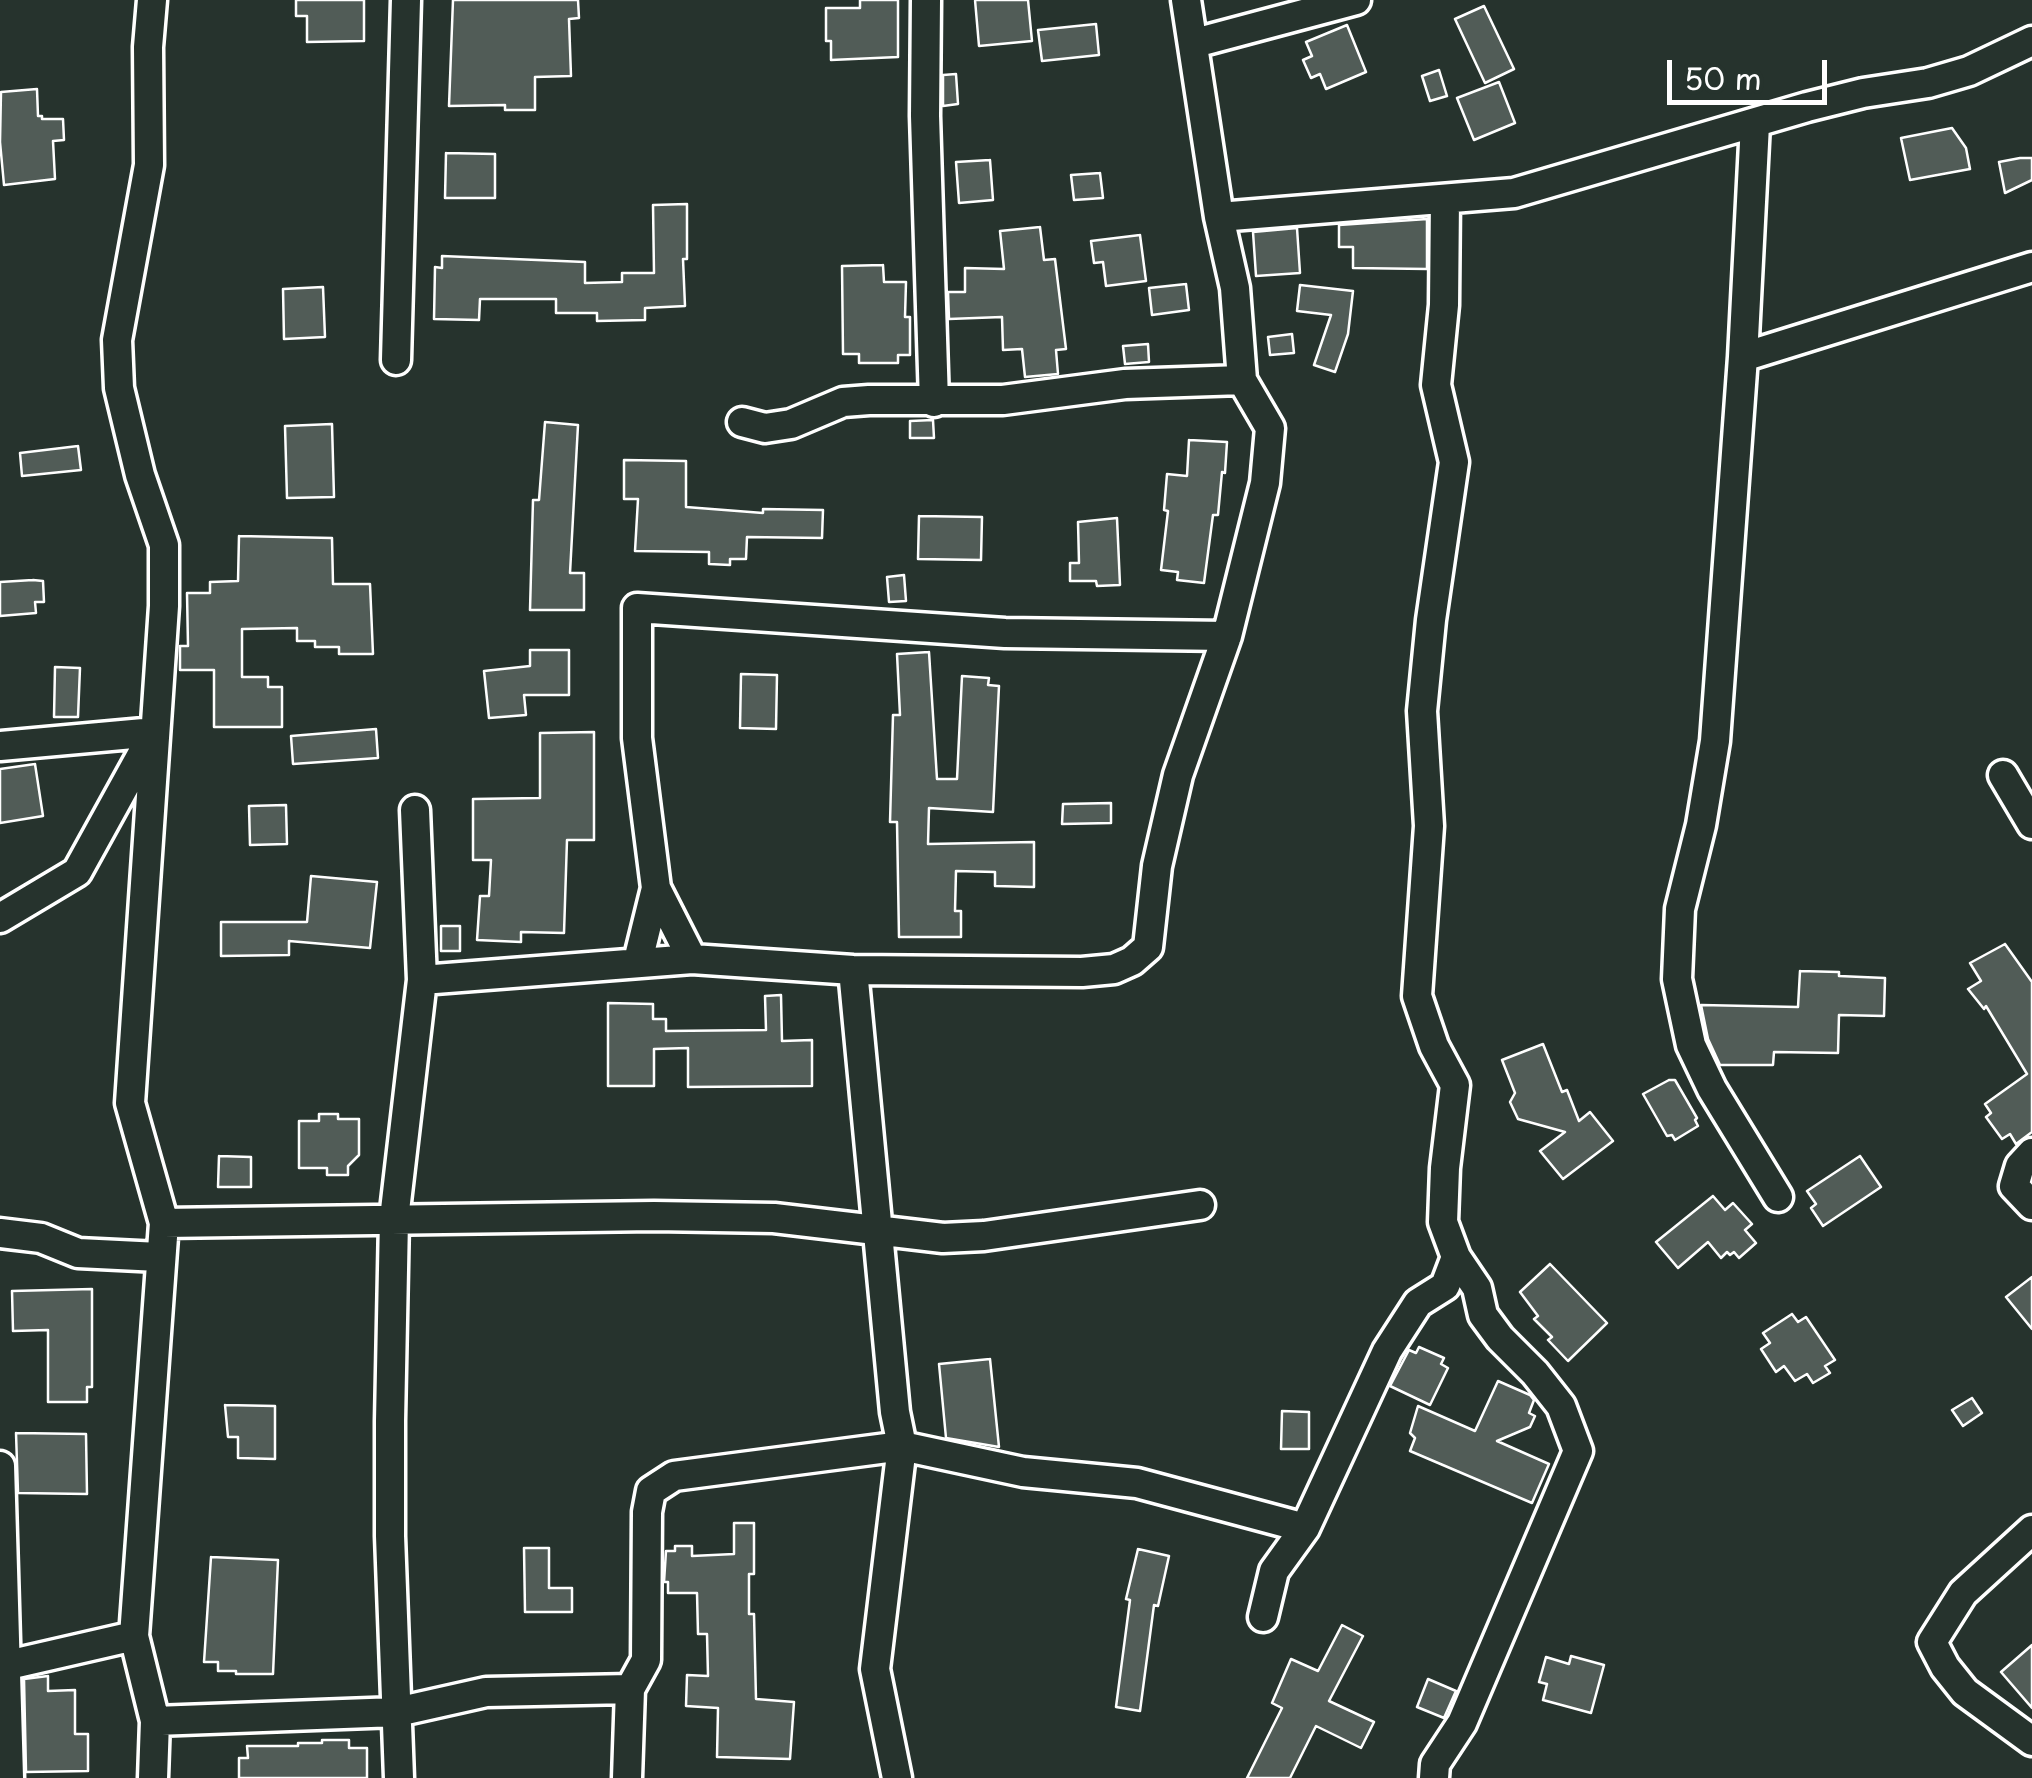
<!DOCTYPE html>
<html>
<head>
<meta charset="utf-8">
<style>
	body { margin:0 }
	#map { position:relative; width:2032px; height:1778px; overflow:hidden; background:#26332d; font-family:"Playpen Sans",sans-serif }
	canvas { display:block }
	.scale { position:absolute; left:1667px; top:60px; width:160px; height:45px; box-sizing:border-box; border:5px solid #fff; border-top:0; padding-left:12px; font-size:30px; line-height:35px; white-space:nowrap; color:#fff; -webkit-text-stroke:8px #26332d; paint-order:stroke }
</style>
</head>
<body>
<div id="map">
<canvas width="2032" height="1778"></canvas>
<div class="scale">50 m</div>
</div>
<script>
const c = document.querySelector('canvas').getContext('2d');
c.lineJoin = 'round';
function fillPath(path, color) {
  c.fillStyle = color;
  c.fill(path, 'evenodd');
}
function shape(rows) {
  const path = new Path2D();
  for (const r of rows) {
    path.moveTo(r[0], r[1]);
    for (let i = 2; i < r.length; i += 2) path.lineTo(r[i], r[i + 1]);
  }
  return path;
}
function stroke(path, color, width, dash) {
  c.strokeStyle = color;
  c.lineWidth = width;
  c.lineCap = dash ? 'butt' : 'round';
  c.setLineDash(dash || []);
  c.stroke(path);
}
const building = shape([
	[296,0,364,0,364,41,307,42,307,16,296,16,296,0],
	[453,0,578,0,579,18,569,19,571,76,535,77,535,110,505,110,505,105,449,106,453,0],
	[860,0,898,0,898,57,831,60,831,41,826,41,826,8,860,8,860,0],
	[975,0,1028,0,1032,41,979,46,975,0],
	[1484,6,1514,69,1485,83,1455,19,1484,6],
	[1096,24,1099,55,1042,61,1038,30,1096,24],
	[1347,25,1366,72,1326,89,1320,74,1311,78,1303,60,1312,56,1306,42,1347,25],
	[1439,70,1447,96,1430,101,1422,76,1439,70],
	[956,74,958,104,943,106,943,75,956,74],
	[1499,82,1515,123,1474,140,1457,98,1499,82],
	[37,89,38,116,42,116,42,119,63,119,64,140,53,141,55,179,4,185,0,142,1,92,37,89],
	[1952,128,1966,148,1970,169,1910,180,1901,138,1952,128],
	[446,153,495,154,495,198,445,198,446,153],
	[2020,158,2032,158,2032,180,2005,193,1999,162,2020,158],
	[990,160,993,200,959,203,956,162,990,160],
	[1100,173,1103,198,1074,200,1071,175,1100,173],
	[687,204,687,259,683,259,685,306,645,308,645,320,597,321,597,313,556,313,556,299,480,299,479,320,434,319,435,267,442,268,442,256,585,262,585,283,622,282,622,273,654,273,653,205,687,204],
	[1427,219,1427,269,1353,268,1353,247,1339,247,1339,225,1427,219],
	[1040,227,1044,260,1055,259,1066,349,1056,350,1058,374,1025,377,1022,349,1003,350,1002,317,949,319,948,292,965,292,965,268,1004,269,1000,231,1040,227],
	[1297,228,1300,273,1256,276,1253,232,1297,228],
	[1140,235,1146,281,1106,286,1103,262,1094,263,1091,241,1140,235],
	[883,265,884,282,906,282,905,317,910,317,910,355,898,355,898,363,859,363,859,354,843,354,842,266,883,265],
	[1186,284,1189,310,1152,315,1149,288,1186,284],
	[1300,285,1353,291,1348,334,1335,372,1314,365,1331,315,1297,311,1300,285],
	[323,287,325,337,284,339,283,289,323,287],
	[1292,334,1294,353,1270,355,1268,337,1292,334],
	[1148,344,1149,362,1125,364,1123,346,1148,344],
	[933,420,934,438,910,438,910,421,933,420],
	[545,422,578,425,570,573,584,573,584,610,530,610,533,500,539,500,545,422],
	[332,424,334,497,287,498,285,426,332,424],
	[1189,440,1227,442,1225,473,1222,472,1218,515,1213,515,1204,583,1177,580,1178,572,1161,570,1168,511,1164,510,1167,474,1187,476,1189,440],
	[78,446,81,470,22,476,20,453,78,446],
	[624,460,686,461,686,507,763,513,763,509,823,510,822,538,747,537,746,559,730,559,730,565,709,564,709,552,635,551,638,499,624,499,624,460],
	[919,516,982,517,981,560,918,559,919,516],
	[1117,518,1120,585,1097,586,1096,581,1070,581,1070,563,1079,563,1078,522,1117,518],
	[239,536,332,538,333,584,370,584,373,654,339,654,339,647,315,647,315,641,297,641,297,628,242,629,242,677,268,677,268,687,282,687,282,727,214,727,214,670,180,670,180,646,188,646,187,593,210,593,210,582,238,581,239,536],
	[904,575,906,601,889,602,887,577,904,575],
	[33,580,43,581,44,602,35,602,36,613,0,616,0,582,33,580],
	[530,650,569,650,569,695,524,695,526,715,489,718,484,671,530,666,530,650],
	[929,652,937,779,957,779,962,676,989,678,988,685,999,686,993,812,929,808,928,844,1034,842,1034,887,995,886,995,872,956,871,955,911,961,911,961,937,899,937,897,822,890,822,893,715,900,715,897,654,929,652],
	[55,667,80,668,78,717,54,717,55,667],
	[741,674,777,675,776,729,740,728,741,674],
	[376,729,378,758,293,764,291,736,376,729],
	[594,732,594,840,567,840,564,933,521,932,521,942,477,940,480,896,489,896,491,860,473,860,473,799,540,798,540,733,594,732],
	[35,764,43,816,0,823,0,769,35,764],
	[1111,803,1111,823,1062,824,1063,804,1111,803],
	[286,805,287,844,250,845,249,806,286,805],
	[311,876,377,882,370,948,289,941,289,955,221,956,221,922,307,922,311,876],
	[441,926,460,926,460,951,441,951,441,926],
	[2005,944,2032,982,2032,1132,2016,1144,2010,1134,2002,1139,1986,1117,1991,1113,1985,1104,2027,1074,1986,1006,1984,1009,1968,989,1981,981,1970,963,2005,944],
	[1800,971,1839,972,1839,976,1885,978,1884,1016,1839,1015,1838,1053,1774,1052,1773,1065,1720,1065,1708,1039,1701,1005,1798,1007,1800,971],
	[781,995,782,1041,812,1040,812,1086,688,1087,688,1048,654,1049,654,1086,608,1086,608,1003,653,1004,653,1019,666,1019,666,1031,766,1030,765,996,781,995],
	[1543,1044,1562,1092,1567,1090,1579,1121,1590,1112,1613,1141,1563,1179,1540,1151,1565,1132,1518,1119,1510,1102,1515,1093,1502,1060,1543,1044],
	[1669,1080,1675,1080,1697,1118,1695,1120,1698,1126,1675,1140,1672,1135,1667,1136,1643,1094,1669,1080],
	[319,1114,338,1114,338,1119,359,1119,359,1155,348,1166,348,1175,327,1175,327,1168,299,1168,299,1121,319,1121,319,1114],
	[219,1156,251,1157,251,1187,218,1187,219,1156],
	[1860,1156,1881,1187,1823,1226,1811,1208,1816,1204,1807,1191,1860,1156],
	[1713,1196,1725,1210,1733,1203,1752,1224,1745,1230,1756,1243,1739,1258,1734,1252,1730,1255,1727,1252,1721,1258,1708,1242,1678,1268,1656,1242,1713,1196],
	[1550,1264,1607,1323,1568,1361,1548,1340,1552,1337,1534,1319,1538,1316,1520,1292,1550,1264],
	[2032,1277,2032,1329,2006,1297,2032,1277],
	[92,1289,92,1387,87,1387,87,1402,48,1402,48,1330,13,1331,12,1291,92,1289],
	[1792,1314,1798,1322,1806,1317,1835,1360,1825,1366,1830,1373,1813,1383,1807,1374,1795,1381,1784,1366,1776,1372,1761,1349,1770,1343,1763,1333,1792,1314],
	[1419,1347,1444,1358,1441,1364,1448,1368,1430,1405,1390,1386,1409,1350,1416,1353,1419,1347],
	[990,1359,999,1447,946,1438,939,1364,990,1359],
	[1498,1381,1530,1395,1534,1400,1529,1413,1535,1416,1530,1427,1497,1441,1549,1464,1532,1503,1410,1451,1415,1438,1410,1433,1418,1406,1475,1431,1498,1381],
	[1972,1398,1982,1413,1963,1426,1952,1410,1972,1398],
	[225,1405,275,1406,275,1459,238,1458,238,1437,228,1437,225,1405],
	[1282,1411,1309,1412,1309,1449,1281,1449,1282,1411],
	[16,1433,86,1434,87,1494,18,1493,16,1433],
	[734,1523,754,1523,754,1574,749,1574,749,1614,754,1614,756,1699,794,1702,790,1759,717,1757,718,1708,686,1706,687,1675,708,1676,707,1634,698,1634,697,1593,668,1593,668,1582,664,1582,666,1551,675,1551,675,1546,692,1546,692,1556,734,1554,734,1523],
	[524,1548,549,1548,549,1588,572,1588,572,1612,525,1612,524,1548],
	[1138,1549,1169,1556,1158,1606,1154,1605,1140,1711,1116,1707,1130,1600,1126,1599,1138,1549],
	[211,1557,278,1560,273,1674,236,1674,236,1671,218,1671,218,1662,204,1662,211,1557],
	[1342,1625,1363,1636,1329,1701,1374,1722,1361,1748,1316,1726,1290,1778,1247,1778,1282,1708,1272,1703,1291,1659,1318,1671,1342,1625],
	[2032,1645,2032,1708,2001,1672,2032,1645],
	[1571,1656,1604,1665,1591,1713,1543,1700,1547,1684,1539,1682,1546,1657,1569,1664,1571,1656],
	[48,1676,48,1691,75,1690,75,1734,88,1734,88,1771,26,1772,24,1679,48,1676],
	[1428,1679,1456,1691,1444,1718,1417,1707,1428,1679],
	[322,1740,349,1740,349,1748,367,1748,367,1778,239,1778,239,1758,248,1758,247,1746,298,1746,298,1743,322,1743,322,1740]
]);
fillPath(building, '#515c57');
stroke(building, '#fff', 2.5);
const minor = shape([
	[152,0,148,47,149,165,117,340,119,388,140,475,164,545,164,606,130,1103,164,1223,134,1636,155,1721,153,1778],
	[926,0,925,116,934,402],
	[1195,43,1356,0],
	[1755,124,1743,357,1715,741,1701,825,1680,909,1677,979,1691,1045,1712,1089,1778,1197],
	[1219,217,1514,193,1807,107,1863,93,1928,83,1969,71,2032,41],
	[1743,357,2032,267],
	[396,360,406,0],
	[742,422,765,428,791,424,843,402,869,400,1003,400,1125,384,1242,380],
	[0,746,155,732],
	[2003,775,2032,824],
	[0,918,77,872,151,738],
	[692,959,656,888,637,738,637,608,1005,633,1227,636],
	[638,961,656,888],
	[853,970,895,1412,902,1446,875,1669,897,1778],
	[422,980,692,959,853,970,1082,972,1114,969,1132,961,1148,947,1157,866,1178,775,1227,636,1265,483,1270,428,1242,380,1235,288,1219,217,1186,0],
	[2032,1153,2020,1166,2014,1186,2032,1205],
	[164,1223,654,1216,774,1218,943,1238,984,1236,1200,1205],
	[0,1233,41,1238,78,1253,159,1257],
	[0,1466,9,1778],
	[2032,1530,1963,1593,1932,1642,1945,1667,1965,1692,2032,1741],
	[1263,1617,1274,1571,1305,1528,1387,1351,1418,1303,1445,1286,1456,1257],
	[8,1665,134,1636],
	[155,1721,397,1712,486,1692,630,1689],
	[399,1778,390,1536,390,1421,394,1219,422,980,415,810],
	[627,1778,630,1689,646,1660,647,1512,651,1491,674,1476,902,1446,1023,1472,1137,1483,1305,1528],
	[1434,1778,1435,1764,1462,1723,1578,1451,1561,1406,1535,1373,1500,1338,1483,1315,1477,1288,1456,1257,1443,1222,1445,1168,1455,1085,1434,1046,1417,996,1429,826,1422,711,1431,620,1454,462,1436,385,1444,305,1445,199]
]);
stroke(minor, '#fff', 35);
stroke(minor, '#26332d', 28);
</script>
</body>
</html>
